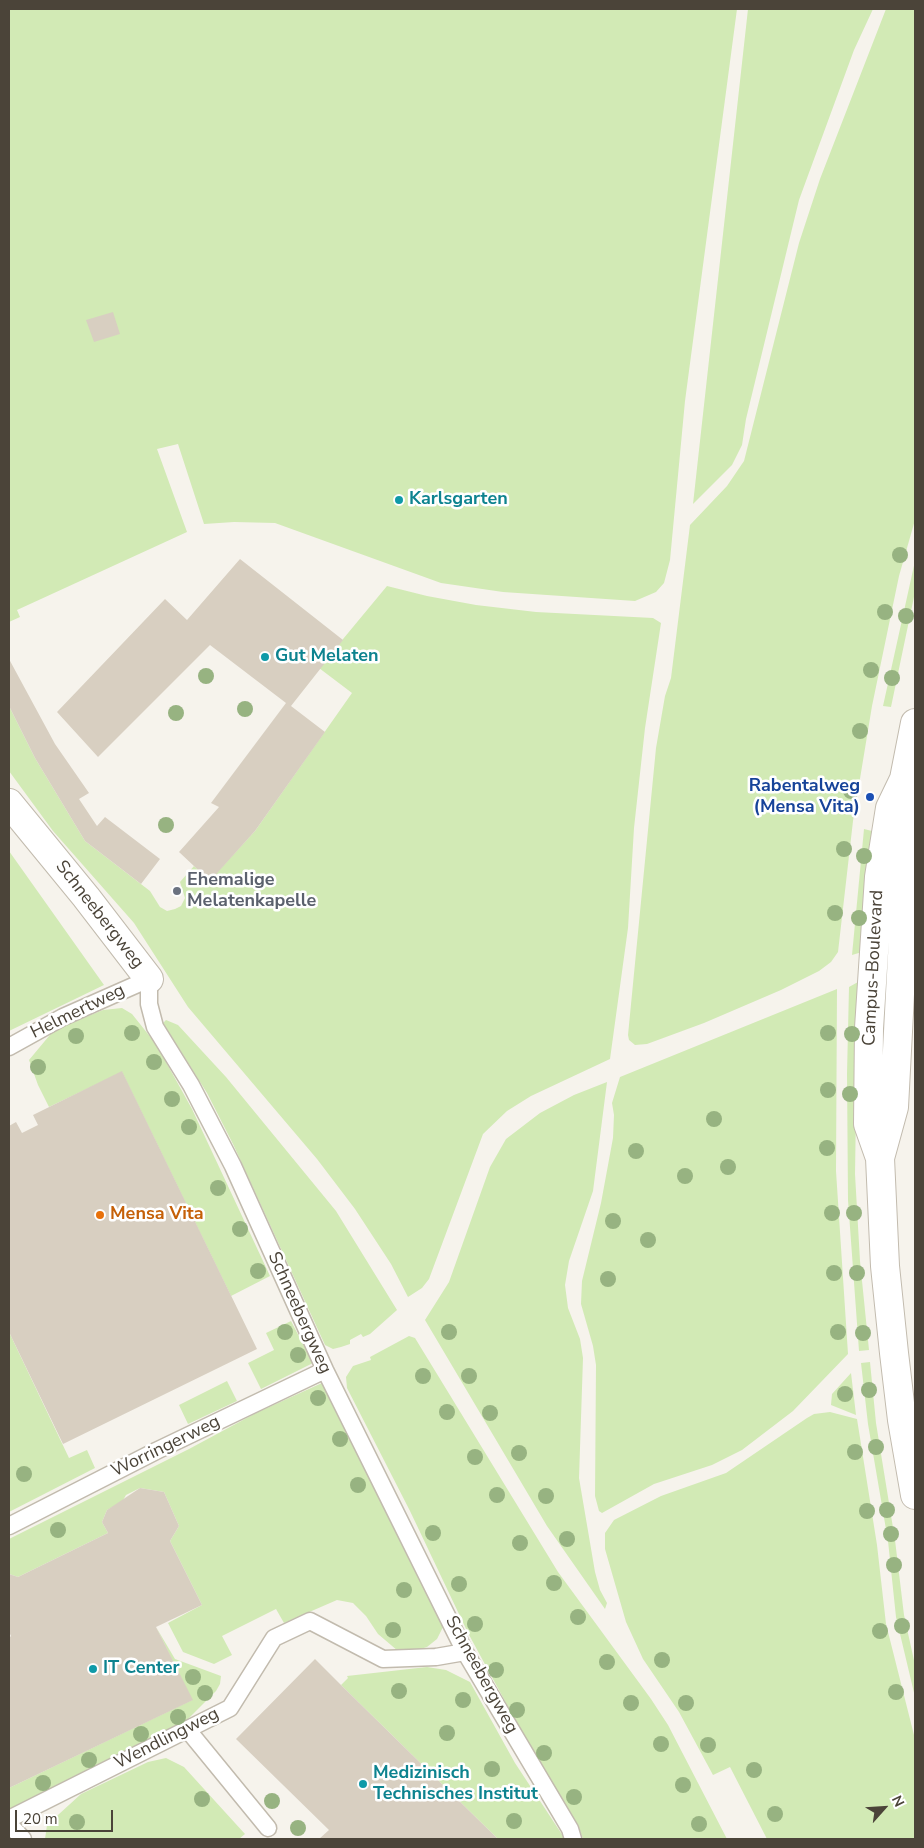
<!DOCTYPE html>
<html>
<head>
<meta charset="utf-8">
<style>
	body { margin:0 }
	#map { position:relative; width:924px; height:1848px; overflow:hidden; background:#f6f3ec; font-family:"Nunito Sans",sans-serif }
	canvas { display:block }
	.frame { position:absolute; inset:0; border:10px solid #4b4439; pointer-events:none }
	.north { position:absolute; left:859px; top:1783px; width:50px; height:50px; -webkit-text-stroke:4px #fff; paint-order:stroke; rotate:64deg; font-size:14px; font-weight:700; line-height:20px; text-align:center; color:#4b4439 }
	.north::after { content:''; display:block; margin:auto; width:18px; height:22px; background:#4b4439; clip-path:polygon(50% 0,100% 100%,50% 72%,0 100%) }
	.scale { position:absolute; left:15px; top:1810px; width:98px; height:22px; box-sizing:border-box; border:2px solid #4b4439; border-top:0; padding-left:6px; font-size:15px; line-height:18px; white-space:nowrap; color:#4b4439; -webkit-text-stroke:4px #fff; paint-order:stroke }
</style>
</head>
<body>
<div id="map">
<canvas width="924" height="1848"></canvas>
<div class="frame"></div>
<div class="north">N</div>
<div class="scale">20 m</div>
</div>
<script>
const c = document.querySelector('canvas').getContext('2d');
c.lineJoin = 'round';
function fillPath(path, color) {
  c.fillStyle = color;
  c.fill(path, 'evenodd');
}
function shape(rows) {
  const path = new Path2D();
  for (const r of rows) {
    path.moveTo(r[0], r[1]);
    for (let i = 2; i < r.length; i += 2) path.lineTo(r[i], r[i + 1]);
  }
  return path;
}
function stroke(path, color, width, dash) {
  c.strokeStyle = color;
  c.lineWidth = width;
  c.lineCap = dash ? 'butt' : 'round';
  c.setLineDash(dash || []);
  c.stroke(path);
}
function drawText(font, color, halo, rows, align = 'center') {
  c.font = font + ' "Nunito Sans",sans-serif';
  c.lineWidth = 5;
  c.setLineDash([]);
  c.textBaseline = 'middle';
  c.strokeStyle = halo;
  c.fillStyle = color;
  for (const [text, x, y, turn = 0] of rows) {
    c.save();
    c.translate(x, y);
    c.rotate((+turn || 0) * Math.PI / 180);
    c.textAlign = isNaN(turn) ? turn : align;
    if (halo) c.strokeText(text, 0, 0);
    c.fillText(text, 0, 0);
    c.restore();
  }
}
fillPath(shape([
	[9,9,737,9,685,401,670,560,664,583,656,592,635,601,503,592,441,583,275,523,234,522,204,524,178,444,157,449,187,532,17,610,20,617,9,622],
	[748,9,873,9,854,50,799,200,746,419,742,445,732,465,693,504],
	[886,9,915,9,915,520,899,576,872,706,853,821,838,952,831,962,819,971,781,990,704,1023,647,1044,635,1045,629,1040,628,1035,656,748,665,696,671,678,690,525,727,486,744,461,799,243,820,179],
	[915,561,915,592,891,707,883,706],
	[387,586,427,596,476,605,536,612,653,618,661,623,645,728,634,828,628,928,610,1059,531,1096,507,1111,483,1134,429,1279,422,1288,408,1297,391,1264,355,1209,317,1159,188,1007,134,923,53,831,9,771,9,706,35,758,85,841,150,891,160,907,167,911,175,909,181,906,185,898,180,882,194,866,210,880,255,831,352,693,319,668],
	[864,829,872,831,862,952,852,955],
	[9,851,104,985,9,1031],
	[858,982,855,1174,860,1261,869,1350,859,1351,848,1200,847,1074,849,987],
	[837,989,836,1171,848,1354,793,1411,742,1450,712,1465,654,1484,602,1513,599,1511,595,1496,596,1365,593,1346,581,1304,582,1281,601,1203,613,1138,614,1115,612,1103,620,1077],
	[122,1008,132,1014,156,1044,192,1109,270,1276,231,1296,122,1072,49,1107,38,1085,29,1060,54,1030,103,1010],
	[166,1020,178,1025,226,1077,336,1211,397,1310,370,1334,363,1337,361,1334,350,1340,350,1344,341,1347,333,1349,325,1345,233,1144,207,1093,163,1023],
	[607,1082,593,1191,569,1261,565,1285,568,1308,580,1339,583,1358,579,1478,595,1572,600,1590,607,1603,605,1609,547,1526,425,1320,449,1282,490,1167,506,1139,540,1113,574,1095],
	[291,1321,313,1363,261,1389,248,1363,274,1350,266,1333],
	[9,1332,69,1458,87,1450,95,1468,9,1512],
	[409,1336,415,1338,558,1572,651,1699,668,1725,727,1839,583,1839,578,1825,519,1727,468,1633,410,1511,347,1388,346,1377,353,1366,371,1360,370,1357],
	[870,1362,876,1423,895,1540,904,1615,915,1665,915,1697,896,1617,888,1541,868,1424,861,1363],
	[851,1373,856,1415,831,1405,832,1394],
	[227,1381,237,1401,188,1424,179,1405],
	[322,1383,443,1627,437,1639,427,1647,414,1651,398,1651,378,1634,366,1616,353,1603,337,1600,284,1623,276,1609,222,1636,232,1655,214,1664,183,1652,168,1623,202,1605,170,1541,179,1526,164,1492,140,1488,126,1495,122,1502,107,1510,102,1522,108,1533,18,1577,9,1574,9,1539,189,1449,256,1413],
	[830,1412,857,1419,877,1545,886,1624,915,1739,915,1839,767,1839,730,1767,713,1775,679,1712,643,1659,626,1622,605,1549,605,1533,614,1520,661,1496,726,1473,807,1418,814,1414],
	[156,1627,175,1659,221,1676,220,1684,216,1691,183,1724,9,1810,9,1788,192,1700],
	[427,1667,446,1670,470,1682,515,1763,565,1839,498,1839,341,1685,348,1678,347,1676],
	[166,1758,184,1767,245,1834,239,1839,45,1839,47,1825,81,1794,148,1762]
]), '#d2eab5');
fillPath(shape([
	[113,312,120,334,94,342,86,320],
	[240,559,343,640,291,706,325,732,255,831,210,881,179,852,219,807,211,803,286,703,210,645,98,757,57,712,165,599,187,620],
	[9,659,55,744,89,793,79,799,97,826,105,817,160,859,141,884,85,841,35,758,9,706],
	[122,1071,257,1349,63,1444,9,1332,9,1126,16,1122,22,1133,38,1125,33,1115],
	[140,1488,164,1492,179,1526,170,1541,202,1605,156,1627,193,1700,9,1788,9,1638,11,1636,9,1632,9,1574,18,1577,108,1533,102,1522,107,1510],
	[315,1659,341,1685,498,1839,319,1839,329,1830,236,1739]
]), '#d8cfc1');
const service = shape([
	[9,1047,63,1017,149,979,149,1004,155,1027,191,1085,233,1166,325,1370,465,1652,570,1829,573,1839],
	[9,1526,156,1451,325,1370],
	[187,1729,268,1828],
	[9,1819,230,1708,274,1638,310,1621,383,1659,436,1657,465,1652],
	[9,1824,23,1839]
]);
const minor = shape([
	[9,803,86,897,149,979]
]);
const tertiary = shape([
	[904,779,890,808,879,877,869,1028,868,1124,880,1158,885,1266,894,1353,902,1420,915,1495],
	[880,1158,894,1107,906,881,904,779,915,723]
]);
stroke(service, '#c2bbae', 19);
stroke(minor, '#c2bbae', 30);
stroke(tertiary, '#c2bbae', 30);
stroke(service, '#fff', 16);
stroke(minor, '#fff', 28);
stroke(tertiary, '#fff', 28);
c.fillStyle = '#97b381';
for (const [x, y] of [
	[900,555],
	[885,612],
	[906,616],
	[871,670],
	[206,676],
	[892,678],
	[245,709],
	[176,713],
	[860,731],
	[851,791],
	[166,825],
	[844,849],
	[864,856],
	[835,913],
	[859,918],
	[132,1033],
	[828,1033],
	[852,1034],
	[76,1036],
	[154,1062],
	[38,1067],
	[828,1090],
	[850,1094],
	[172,1099],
	[714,1119],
	[189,1127],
	[827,1148],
	[636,1151],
	[728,1167],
	[685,1176],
	[218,1188],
	[832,1213],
	[854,1213],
	[613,1221],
	[240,1229],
	[648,1240],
	[258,1271],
	[834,1273],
	[857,1273],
	[608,1279],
	[285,1332],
	[449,1332],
	[838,1332],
	[863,1333],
	[298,1355],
	[423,1376],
	[469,1376],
	[869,1390],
	[845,1394],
	[318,1398],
	[447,1412],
	[490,1413],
	[340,1439],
	[876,1447],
	[855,1452],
	[519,1453],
	[475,1457],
	[24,1474],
	[358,1485],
	[497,1495],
	[546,1496],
	[887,1510],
	[867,1511],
	[58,1530],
	[433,1533],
	[891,1534],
	[567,1539],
	[520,1543],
	[894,1565],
	[554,1583],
	[459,1584],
	[404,1590],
	[578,1617],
	[475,1624],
	[902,1626],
	[393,1630],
	[880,1631],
	[662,1660],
	[607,1662],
	[496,1670],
	[193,1677],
	[399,1691],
	[896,1692],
	[205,1693],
	[463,1700],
	[631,1703],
	[686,1703],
	[517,1710],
	[178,1717],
	[447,1733],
	[141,1734],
	[661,1744],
	[708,1745],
	[544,1753],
	[89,1760],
	[492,1769],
	[754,1770],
	[43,1783],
	[683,1785],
	[574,1797],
	[202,1799],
	[272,1801],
	[775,1814],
	[514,1821],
	[77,1822],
	[699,1824],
	[298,1828]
]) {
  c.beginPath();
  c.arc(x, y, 8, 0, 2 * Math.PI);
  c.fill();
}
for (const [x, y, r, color] of [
	[399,500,5,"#0f9aa8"],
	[265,657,5,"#0f9aa8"],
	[870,797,5,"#1a4fb4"],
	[177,891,5,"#6b7280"],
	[100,1215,5,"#e8710a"],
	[93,1669,5,"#0f9aa8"],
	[363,1784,5,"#0f9aa8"]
]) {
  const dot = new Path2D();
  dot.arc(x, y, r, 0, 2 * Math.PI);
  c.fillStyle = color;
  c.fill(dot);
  stroke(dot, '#fff', 2);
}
drawText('bold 18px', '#0d838f', '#fff', [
	["Karlsgarten",409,500],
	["Gut Melaten",275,657],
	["IT Center",103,1669],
	["Medizinisch",373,1774],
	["Technisches Institut",373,1795]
], 'left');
drawText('bold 18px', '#164399', '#fff', [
	["Rabentalweg",860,787],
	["(Mensa Vita)",860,808]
], 'right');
drawText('bold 18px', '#5b616d', '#fff', [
	["Ehemalige",187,881],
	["Melatenkapelle",187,902]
], 'left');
drawText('18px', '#4b4439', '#fff', [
	["Schneebergweg",99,915,52],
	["Campus-Boulevard",874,968,-87],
	["Helmertweg",78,1012,-26],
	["Schneebergweg",299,1313,66],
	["Worringerweg",166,1447,-26],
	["Schneebergweg",481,1675,61],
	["Wendlingweg",167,1739,-27]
]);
drawText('bold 18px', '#c56008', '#fff', [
	["Mensa Vita",110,1215]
], 'left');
</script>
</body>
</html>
